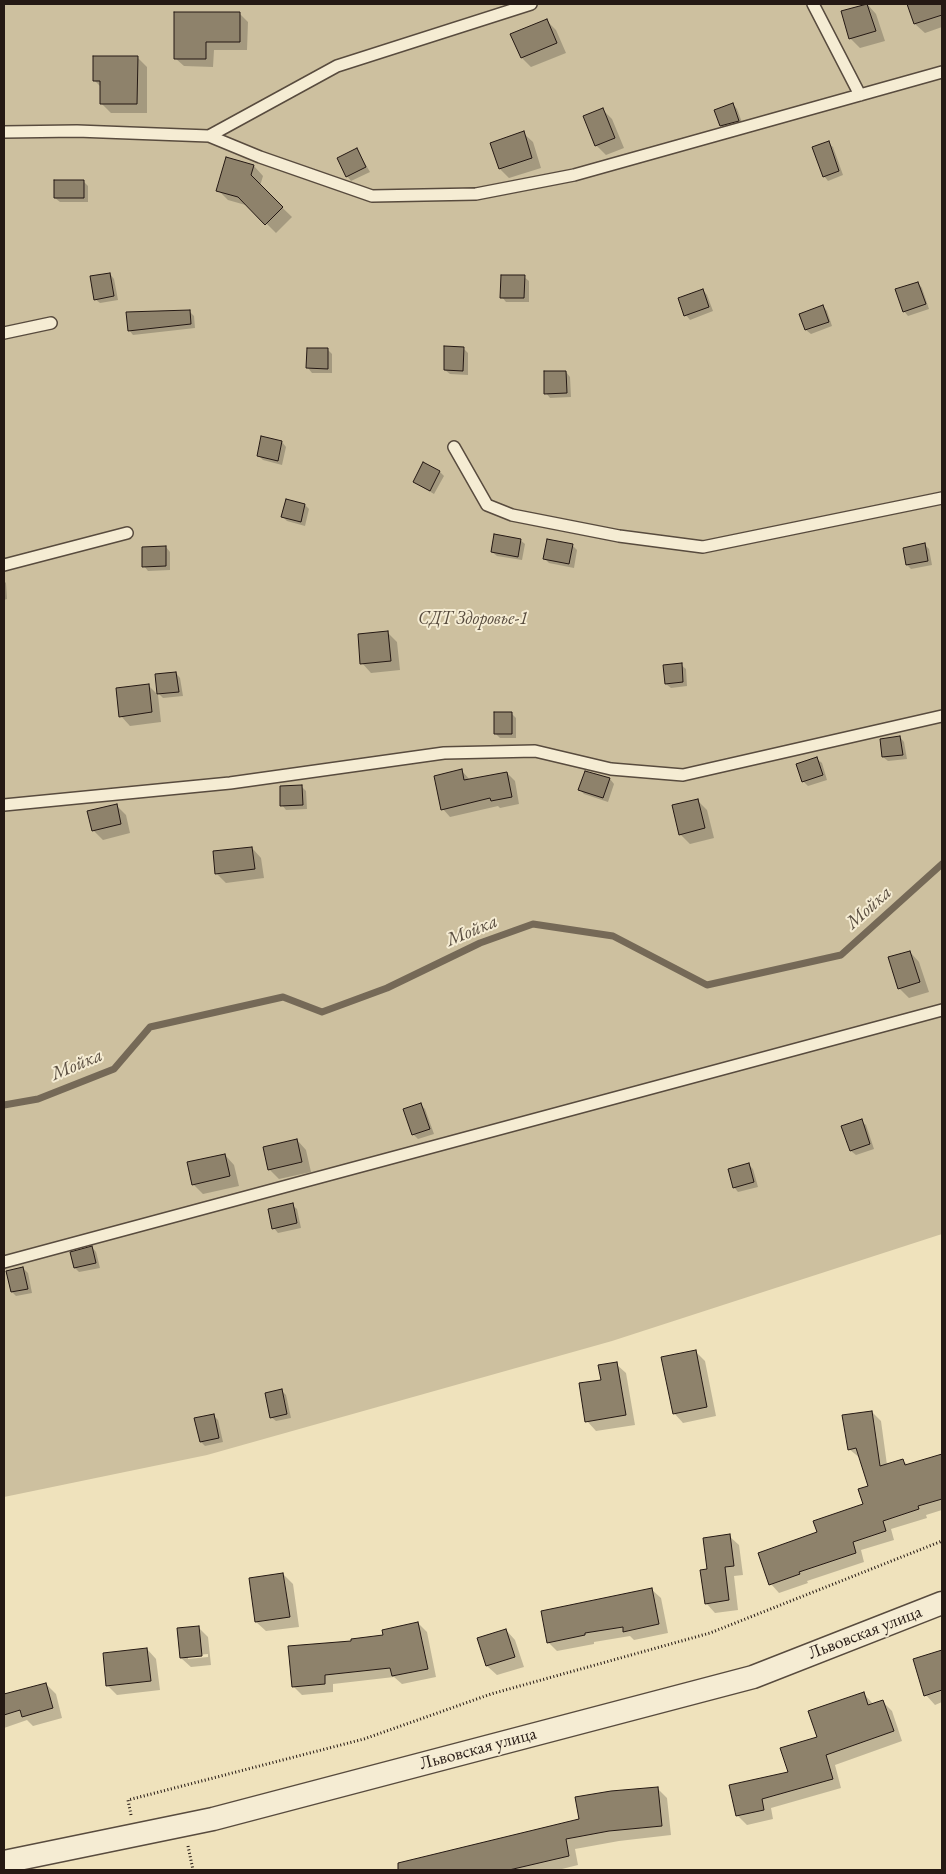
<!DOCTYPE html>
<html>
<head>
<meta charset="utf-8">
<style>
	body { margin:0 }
	#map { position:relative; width:946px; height:1874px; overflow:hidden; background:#efe2bc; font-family:"EB Garamond",serif }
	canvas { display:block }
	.frame { position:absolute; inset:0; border:5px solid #251914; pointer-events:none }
</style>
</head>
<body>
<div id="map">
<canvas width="946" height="1874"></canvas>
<div class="frame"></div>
</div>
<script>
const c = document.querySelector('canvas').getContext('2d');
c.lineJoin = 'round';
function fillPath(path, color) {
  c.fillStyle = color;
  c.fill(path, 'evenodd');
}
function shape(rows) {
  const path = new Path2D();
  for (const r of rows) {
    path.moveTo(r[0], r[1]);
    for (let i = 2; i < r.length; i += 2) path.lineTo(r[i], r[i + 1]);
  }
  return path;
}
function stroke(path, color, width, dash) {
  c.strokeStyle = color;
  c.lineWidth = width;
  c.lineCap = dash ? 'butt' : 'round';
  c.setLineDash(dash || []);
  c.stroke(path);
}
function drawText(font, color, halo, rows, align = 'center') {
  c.font = font + ' "EB Garamond",serif';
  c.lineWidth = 4;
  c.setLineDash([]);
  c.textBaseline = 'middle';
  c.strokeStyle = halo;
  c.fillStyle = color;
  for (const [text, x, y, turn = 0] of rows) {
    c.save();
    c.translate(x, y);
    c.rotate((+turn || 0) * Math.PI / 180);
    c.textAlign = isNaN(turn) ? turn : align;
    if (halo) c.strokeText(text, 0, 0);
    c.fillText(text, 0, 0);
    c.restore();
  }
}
fillPath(shape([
	[4,4,942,4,942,1234,612,1341,207,1455,4,1497]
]), '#cdc09f');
fillPath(shape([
	[867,4,876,14,885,41,860,48,850,38],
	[908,4,937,4,942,19,942,27,925,33,915,24],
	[239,13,248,22,247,50,214,50,213,67,184,66,175,58],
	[546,20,556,30,566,53,531,67,522,58],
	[137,57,147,67,147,113,111,113,101,103,101,87,94,80],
	[733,104,737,109,743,125,726,130,722,126],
	[602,109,612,119,624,148,606,155,596,145,584,117],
	[523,133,533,142,541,168,509,178,500,169],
	[828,143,833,147,843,175,828,181,824,176],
	[357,150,370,172,351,181,347,176],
	[254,166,263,176,260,186,292,217,276,233,249,206,228,200,218,190],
	[84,182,88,186,88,202,60,202,55,198],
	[110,274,114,279,118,300,100,303,95,299],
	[524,277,529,281,529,302,506,302,502,297],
	[918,283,922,288,929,309,908,316,904,311],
	[703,290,707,295,713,311,690,320,686,315],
	[823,306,827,311,832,326,811,334,806,330],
	[189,311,194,316,195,328,133,335,129,330],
	[463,348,468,353,468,375,450,374,445,370],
	[328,350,332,354,332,373,312,373,308,368],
	[566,372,570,377,571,397,550,398,546,393],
	[262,438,282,442,286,447,282,465,263,460,258,455],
	[440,472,444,476,434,494,414,482],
	[287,500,305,505,309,509,305,526,287,521,282,516],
	[520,540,525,544,522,560,497,556,492,552],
	[572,545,577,550,574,568,549,563,545,559],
	[925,545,929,549,932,565,911,569,907,565],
	[166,547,170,552,170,570,148,571,144,566],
	[4,581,6,583,7,599,4,600],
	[388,633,397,642,400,670,371,673,362,663],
	[681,665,686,669,687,686,671,688,666,684],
	[176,673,180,678,183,696,163,698,159,694],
	[148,685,158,695,161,722,130,726,121,716],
	[512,714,516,718,516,738,500,738,495,733],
	[900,737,904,742,907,759,888,761,883,757],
	[817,759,822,763,827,780,808,786,803,781],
	[462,771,470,780,507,773,515,781,519,804,500,808,498,806,450,817,443,809],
	[586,772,610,779,614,784,608,802,584,794,580,790],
	[301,786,306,791,307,809,286,810,282,805],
	[697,800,707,810,714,838,690,844,680,834],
	[116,805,126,815,130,833,103,840,93,830],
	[252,848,261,858,264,878,226,883,216,873],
	[910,952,919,962,929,992,909,998,899,988],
	[421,1105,425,1109,434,1134,418,1139,413,1134],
	[861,1121,866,1125,874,1149,856,1155,851,1151],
	[297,1140,306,1150,311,1172,279,1179,269,1169],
	[225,1155,234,1165,239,1186,203,1194,193,1184],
	[748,1164,753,1169,758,1187,738,1192,734,1187],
	[292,1205,297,1209,301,1228,278,1233,274,1228],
	[92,1247,96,1252,100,1268,79,1272,75,1268],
	[23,1268,28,1273,32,1293,16,1296,12,1292],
	[695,1351,705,1361,716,1416,683,1423,674,1413],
	[616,1364,626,1373,635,1425,596,1431,587,1421,602,1381],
	[281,1390,286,1395,291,1418,276,1421,271,1417],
	[872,1412,881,1421,887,1465,902,1460,908,1465,942,1455,942,1510,926,1515,927,1518,891,1529,894,1540,861,1550,864,1562,807,1581,808,1583,779,1593,771,1584,818,1533,865,1505,869,1487,860,1458,849,1449],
	[213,1415,218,1420,223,1442,205,1446,201,1442],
	[729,1536,739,1545,743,1575,734,1576,738,1610,715,1613,706,1603,708,1570],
	[283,1574,293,1584,299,1627,266,1631,256,1622],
	[651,1589,661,1598,668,1633,634,1640,630,1636,594,1642,594,1644,557,1651,548,1642],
	[418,1623,427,1632,436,1677,402,1684,394,1677,333,1684,333,1692,302,1695,293,1686,353,1642,385,1636],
	[199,1628,208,1637,211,1665,191,1667,181,1658],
	[208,1654,208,1657,188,1659,188,1656],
	[506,1630,515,1640,524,1667,497,1675,487,1666],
	[147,1649,156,1659,160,1690,117,1695,107,1685],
	[942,1651,942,1702,935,1705,926,1695,915,1660],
	[46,1684,56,1694,62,1718,33,1726,27,1720,4,1728,4,1694],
	[863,1693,874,1705,883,1702,892,1711,902,1741,835,1765,841,1788,771,1808,773,1819,747,1825,737,1815,789,1773,819,1738],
	[657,1788,667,1798,671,1835,619,1841,575,1849,578,1865,558,1870,412,1870,580,1820]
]), '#0003');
stroke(shape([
	[4,1105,38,1099,114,1069,150,1027,283,997,322,1012,387,988,480,943,533,924,613,936,707,985,841,955,942,864]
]), '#756957', 7);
const building = shape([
	[867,4,876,31,849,39,841,11,867,4],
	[907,4,942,4,942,15,914,24,907,4],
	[174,12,240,12,240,42,206,42,206,59,174,59,174,12],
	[547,19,557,43,521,58,510,34,547,19],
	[93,56,138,56,137,104,100,104,100,81,93,81,93,56],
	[733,103,739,121,720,126,714,110,733,103],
	[603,108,615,138,595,146,583,116,603,108],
	[524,131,532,158,499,169,490,143,524,131],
	[829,141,839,171,823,177,812,147,829,141],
	[357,148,366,167,346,177,337,158,357,148],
	[226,157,254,165,251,175,283,207,265,225,238,197,216,191,226,157],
	[54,180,84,180,84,198,54,198,54,180],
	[110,273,114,296,94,300,90,276,110,273],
	[501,275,525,275,524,298,500,298,501,275],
	[918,282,926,304,903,312,895,289,918,282],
	[703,289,709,307,684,316,678,298,703,289],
	[823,305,829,322,805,330,799,314,823,305],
	[190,310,191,324,128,331,126,312,190,310],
	[444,346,464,347,463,371,444,370,444,346],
	[307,348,328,348,328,369,306,368,307,348],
	[544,371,566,371,567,393,544,394,544,371],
	[261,436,282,441,278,461,257,456,261,436],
	[423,462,440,471,430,491,413,482,423,462],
	[286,499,305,504,301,522,281,517,286,499],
	[494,534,521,539,518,557,491,552,494,534],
	[547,539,573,544,569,564,543,559,547,539],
	[925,543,928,561,906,565,903,548,925,543],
	[166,546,166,566,142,567,142,547,166,546],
	[388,631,391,661,360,664,358,634,388,631],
	[682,663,683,682,665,684,663,665,682,663],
	[176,672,179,692,157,694,155,674,176,672],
	[149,684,152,712,119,717,116,688,149,684],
	[494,712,512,712,512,734,494,734,494,712],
	[900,736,903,755,882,757,880,739,900,736],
	[817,757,823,775,802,782,796,764,817,757],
	[462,769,464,780,507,772,512,797,491,801,490,798,441,810,434,776,462,769],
	[585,771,610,778,603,798,578,790,585,771],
	[302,785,303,805,280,806,280,786,302,785],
	[698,799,705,828,679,835,672,805,698,799],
	[117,804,121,824,92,831,87,811,117,804],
	[252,847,255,869,215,874,213,851,252,847],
	[910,951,920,982,898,989,888,957,910,951],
	[421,1103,430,1129,412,1135,403,1109,421,1103],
	[862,1119,870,1144,850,1151,841,1126,862,1119],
	[297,1139,302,1162,268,1170,263,1147,297,1139],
	[225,1154,230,1176,192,1185,187,1162,225,1154],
	[749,1163,754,1182,733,1188,728,1169,749,1163],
	[293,1203,297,1223,272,1229,268,1209,293,1203],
	[92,1246,96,1263,74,1268,70,1252,92,1246],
	[23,1267,28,1289,11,1292,6,1271,23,1267],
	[696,1350,707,1407,673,1414,661,1357,696,1350],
	[617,1362,626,1415,585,1422,579,1383,601,1380,598,1365,617,1362],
	[282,1389,287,1414,270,1418,265,1393,282,1389],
	[872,1411,880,1466,903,1459,905,1465,942,1454,942,1499,918,1506,919,1509,883,1521,886,1531,853,1542,856,1553,799,1572,800,1574,769,1585,758,1553,817,1532,813,1521,863,1504,858,1489,868,1486,856,1448,848,1450,842,1415,872,1411],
	[214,1414,219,1438,200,1442,194,1418,214,1414],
	[730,1534,734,1566,725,1567,729,1600,705,1604,700,1570,707,1569,703,1538,730,1534],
	[283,1573,290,1617,255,1622,249,1578,283,1573],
	[652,1588,659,1624,623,1632,623,1627,585,1633,585,1635,547,1643,541,1611,652,1588],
	[418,1622,428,1669,392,1676,390,1668,325,1675,325,1684,292,1687,288,1646,351,1641,351,1639,383,1635,382,1630,418,1622],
	[199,1626,202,1656,180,1658,177,1628,199,1626],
	[506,1629,515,1657,486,1666,477,1638,506,1629],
	[147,1648,151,1681,106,1686,103,1653,147,1648],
	[942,1650,942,1690,924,1696,913,1659,942,1650],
	[46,1683,53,1708,22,1717,20,1710,4,1715,4,1694,46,1683],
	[864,1692,868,1705,883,1700,894,1731,826,1755,833,1779,762,1799,764,1810,736,1816,729,1785,788,1772,780,1748,817,1737,808,1711,864,1692],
	[658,1787,662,1826,609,1831,566,1839,569,1856,509,1870,398,1870,398,1863,579,1819,575,1797,611,1791,658,1787]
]);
fillPath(building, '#8e826b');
stroke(building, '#251914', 1);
const lane = shape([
	[813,4,860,95],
	[4,132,77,131,209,136,260,157,372,196,476,194,574,175,942,72],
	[209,136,337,66,531,4],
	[4,333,51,323],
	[454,447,487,505,512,515,619,536,703,547,942,498],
	[4,565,127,533],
	[4,805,230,783,444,753,535,751,611,769,683,775,942,716],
	[4,1262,942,1010]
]);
const street = shape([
	[4,1862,213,1819,753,1677,942,1603]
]);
stroke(lane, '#584b3e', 14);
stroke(street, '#584b3e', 25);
stroke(shape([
	[131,1815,128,1800,364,1739,491,1694,710,1633,942,1541],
	[188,1846,193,1870]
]), '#251914', 3, [1, 2.5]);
stroke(lane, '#f5ecd3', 11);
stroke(street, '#f5ecd3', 22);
drawText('italic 18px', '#574b3e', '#f5ecd3', [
	["СДТ Здоровье-1",473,619]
]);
drawText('18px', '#251914', '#f5ecd3', [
	["Львовская улица",865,1633,-21],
	["Львовская улица",478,1749,-15]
]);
drawText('italic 19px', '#5a4e40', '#f5ecd3', [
	["Мойка",869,908,-42],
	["Мойка",472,931,-23],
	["Мойка",77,1065,-23]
]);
</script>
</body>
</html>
